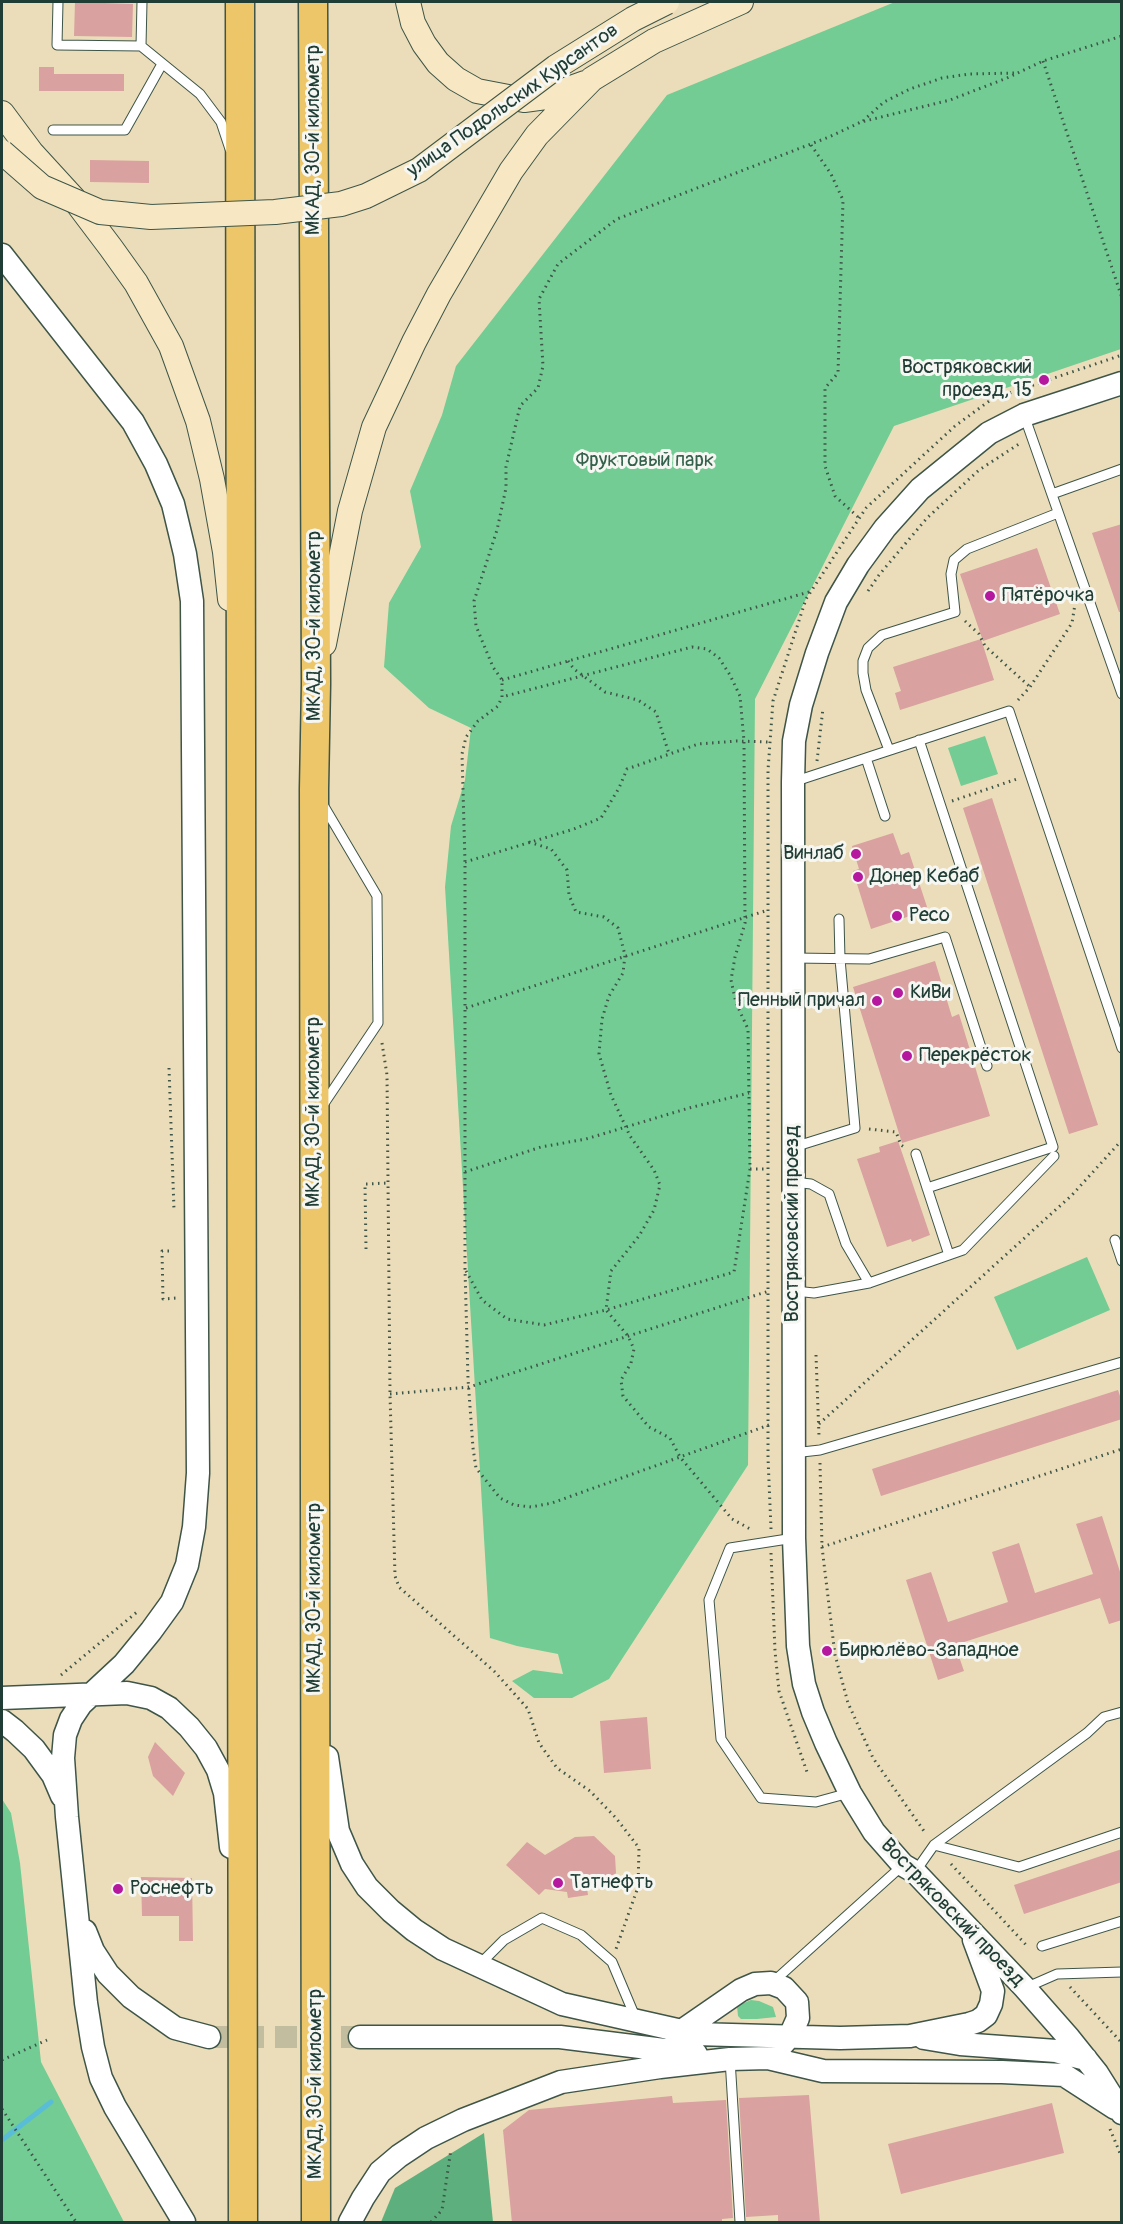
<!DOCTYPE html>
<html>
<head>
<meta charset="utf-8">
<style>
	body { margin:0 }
	#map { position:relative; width:1123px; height:2224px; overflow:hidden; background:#ebddb9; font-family:Pangolin,sans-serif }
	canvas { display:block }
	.frame { position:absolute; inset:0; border:3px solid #1f3d34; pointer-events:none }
</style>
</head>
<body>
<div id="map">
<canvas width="1123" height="2224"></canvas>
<div class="frame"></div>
</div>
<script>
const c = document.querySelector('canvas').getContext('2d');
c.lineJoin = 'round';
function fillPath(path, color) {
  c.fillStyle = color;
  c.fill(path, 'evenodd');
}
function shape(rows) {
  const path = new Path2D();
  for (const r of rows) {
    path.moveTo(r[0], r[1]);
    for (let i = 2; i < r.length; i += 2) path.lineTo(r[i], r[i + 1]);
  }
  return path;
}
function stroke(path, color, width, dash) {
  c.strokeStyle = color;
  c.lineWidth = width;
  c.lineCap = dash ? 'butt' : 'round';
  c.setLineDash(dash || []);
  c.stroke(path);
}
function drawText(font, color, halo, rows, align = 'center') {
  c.font = font + ' Pangolin,sans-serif';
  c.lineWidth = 6;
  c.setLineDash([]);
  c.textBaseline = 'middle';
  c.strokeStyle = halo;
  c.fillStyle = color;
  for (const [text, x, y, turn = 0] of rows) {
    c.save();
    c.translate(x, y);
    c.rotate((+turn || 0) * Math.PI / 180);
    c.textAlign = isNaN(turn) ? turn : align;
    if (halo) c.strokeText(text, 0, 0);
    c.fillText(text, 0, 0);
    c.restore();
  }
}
fillPath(shape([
	[895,2,1121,2,1121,349,894,426,755,699,748,1465,609,1679,572,1698,534,1698,512,1681,533,1670,563,1674,558,1654,517,1646,490,1638,445,887,451,826,465,780,471,728,429,708,384,667,389,603,421,547,410,491,442,415,456,366,667,95],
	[985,736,998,774,961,786,948,748],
	[1087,1257,1110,1310,1017,1350,994,1297],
	[2,1799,11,1813,20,1863,41,2062,124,2222,2,2222],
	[751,2000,759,2001,773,2007,776,2017,757,2019,741,2019,738,2016,737,2006]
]), '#72cc93');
fillPath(shape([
	[484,2133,493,2222,381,2222,395,2188]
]), '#5db07d');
stroke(shape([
	[2,2140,51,2102]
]), '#59bdd7', 5);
fillPath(shape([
	[75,2,133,4,132,37,74,36],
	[39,67,54,67,54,74,124,74,124,91,39,91],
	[90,160,149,161,149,183,90,182],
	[1122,524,1122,612,1119,612,1092,533],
	[1037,548,1060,614,983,641,960,574],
	[981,639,994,680,900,710,895,693,901,691,893,667],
	[992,798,1098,1125,1069,1134,963,808],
	[893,833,901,855,909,852,928,910,871,929,853,871,859,869,852,846],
	[935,961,952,1017,959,1014,990,1116,902,1143,853,987],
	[898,1141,930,1235,912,1242,911,1239,887,1247,857,1159,880,1152,879,1147],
	[1118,1390,1122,1402,1122,1419,881,1496,872,1469],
	[1102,1516,1122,1578,1122,1620,1109,1624,1100,1598,955,1645,964,1671,938,1680,906,1580,931,1572,948,1622,1008,1602,992,1552,1019,1543,1035,1593,1093,1574,1076,1524],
	[647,1717,651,1769,604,1773,600,1721],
	[155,1742,185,1773,173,1796,153,1776,148,1757],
	[594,1836,615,1856,616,1873,604,1888,587,1888,588,1895,568,1898,567,1892,545,1889,539,1895,506,1865,527,1842,545,1855,575,1837],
	[1122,1849,1122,1882,1024,1914,1014,1885],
	[141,1877,192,1878,193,1941,179,1941,179,1916,142,1916],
	[809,2095,820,2223,778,2223,778,2215,746,2217,739,2098],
	[672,2096,673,2103,726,2100,733,2218,722,2219,722,2223,512,2223,503,2130,529,2110],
	[1052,2103,1064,2153,901,2194,888,2144]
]), '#d9a19f');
stroke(shape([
	[209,2037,360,2037]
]), '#c2bd9e', 22, [22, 11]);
const service = shape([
	[58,2,57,45,141,46],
	[142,2,141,46,200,94,221,122,230,149],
	[53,130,125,130,162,64],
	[1024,415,1122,694],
	[1052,494,1122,469],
	[919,740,1053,1147,927,1188],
	[889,750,866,690,863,673,863,661,868,648,882,635,955,612,951,574,954,560,967,549,1058,513],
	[866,758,885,816],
	[793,782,1009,711,1122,1048],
	[322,803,377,896,378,1023,323,1105],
	[793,958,869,959,945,937,987,1066],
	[794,1147,855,1128,840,959,839,919],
	[916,1154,949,1255],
	[793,1182,811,1184,829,1194,846,1244,869,1283],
	[1115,1240,1122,1261],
	[795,1291,814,1293,869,1283,963,1250,1054,1156],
	[793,1453,820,1450,1122,1362],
	[794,1538,730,1548,709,1600,721,1739,761,1798,816,1802,849,1793],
	[934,1845,1019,1867,1122,1832],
	[915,1872,934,1845,1087,1733,1104,1717,1122,1712],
	[1042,1946,1122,1921],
	[480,1964,504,1940,542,1918,581,1935,612,1962,636,2019],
	[773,1982,903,1865],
	[1025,1988,1057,1974,1122,1972],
	[730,2059,740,2222]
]);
const tertiary = shape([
	[2,255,133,422,156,464,173,504,185,554,192,601,198,1473,194,1527,187,1565,172,1602,151,1631,124,1664,81,1704,71,1719,65,1735,63,1758,67,1817,86,2003,93,2047,101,2078,115,2107,184,2222],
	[1122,383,1024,415,989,433,920,489,885,528,858,565,836,602,817,653,801,705,794,741,793,782,794,1538,798,1646,804,1684,813,1712,826,1743,850,1793,874,1832,903,1865,915,1872,1025,1988,1069,2038,1097,2073,1122,2113],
	[2,1698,127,1693,151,1698,169,1708,189,1727,206,1748,218,1770,225,1793,231,1847],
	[2,1721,15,1731,34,1749,53,1775,62,1796],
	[327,1757,338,1831,352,1864,367,1887,391,1911,414,1930,443,1949,562,2004,695,2034,840,2038,910,2036,969,2024,978,2021,986,2015,991,2004,993,1991,974,1940],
	[85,1931,93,1951,108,1974,131,1997,175,2028,209,2037],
	[674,2032,683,2030,741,1990,755,1984,771,1983,784,1988,797,2002,798,2018,790,2036,782,2045],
	[360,2037,560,2037,696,2054],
	[924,2038,960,2044,1056,2051,1086,2059],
	[350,2222,363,2198,380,2172,399,2156,426,2138,463,2120,561,2082,660,2067,730,2059,768,2058,823,2071,1002,2072,1064,2075,1115,2108]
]);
const secondary = shape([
	[408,2,413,23,424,44,438,63,456,79,477,91,524,100,546,97,585,83],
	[2,113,31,152,74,199,111,248,136,283,171,346,198,421,212,479,225,552,230,599],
	[324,644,350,511,374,427,414,342,439,294,511,171,537,135,592,79,654,41,741,2]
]);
const trunk = shape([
	[240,2,243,2222],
	[313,2,316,684,314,789,316,2222]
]);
stroke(service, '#3e5548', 11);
stroke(tertiary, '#3e5548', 25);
stroke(secondary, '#3e5548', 26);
stroke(trunk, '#3e5548', 31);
stroke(shape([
	[1043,61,1122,298],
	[863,121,884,102,910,89,942,78,969,74,1015,73],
	[811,145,831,174,843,200,838,373,825,388,825,466,835,496,859,518],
	[868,591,879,575,927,518,979,470,1019,444],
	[965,621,979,634,985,646,1030,687],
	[568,661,574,669,605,692,638,700,656,712,669,754],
	[502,680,809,592],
	[1018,700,1030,687,1072,623,1075,604],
	[817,761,823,708],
	[952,801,1017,779],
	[529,842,551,849,567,870,569,895,576,912,604,917,618,928,625,955,623,973,609,996,602,1019,599,1054,611,1095,630,1136,654,1170,660,1185,654,1210,639,1236,611,1271,606,1310,628,1336,634,1349,631,1363,621,1380,623,1396,649,1427,670,1438,680,1457,732,1519,752,1530],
	[465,862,574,829,601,818,619,788,627,769,698,744,737,741,770,742],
	[466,1008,768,910],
	[382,1043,387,1075,390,1394,395,1576,399,1587,495,1672,528,1709,539,1743,557,1768,590,1791,616,1818,639,1848,638,1887,616,1949],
	[169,1068,174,1210],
	[869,1129,896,1132,901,1145,904,1147],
	[750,1169,768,1169],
	[465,1172,541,1147,586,1139,689,1108,749,1093],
	[366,1249,365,1184,388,1183],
	[169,1251,162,1251,163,1299,177,1298],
	[466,1271,482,1300,507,1319,544,1325,606,1310,734,1272,750,1169,748,1029,736,1003,731,980,735,957,745,923,744,741,740,696,730,675,719,658,707,649,692,647,502,697],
	[816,1355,819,1436],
	[390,1394,469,1387,769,1291],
	[819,1424,1072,1195,1122,1140],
	[769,1425,552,1503,531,1507,514,1505,500,1498,476,1468,473,1448,468,1379,465,1269,465,862,462,754,466,737,478,721,498,706,502,697,502,680,493,667,476,626,474,601,497,530,506,488,506,467,520,406,538,388,543,366,539,299,558,264,617,219,829,137,861,122,950,100,1007,78,1043,61,1122,36],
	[820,1463,822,1547,835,1655,848,1703,873,1758,926,1834],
	[771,1529,768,1458,768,770,773,701,806,599,866,508,955,426,992,399,1122,355],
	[822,1547,1122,1449],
	[771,1553,775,1651,779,1691,807,1772],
	[61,1675,137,1612],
	[951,1864,1028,1947],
	[1070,1987,1122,2043],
	[2,2060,47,2040],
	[2,2109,76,2222],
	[1110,2129,1122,2158],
	[431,2222,442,2210,451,2149]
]), '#3e5548', 3, [1.5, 4.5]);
stroke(service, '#fff', 9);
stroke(tertiary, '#fff', 22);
stroke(secondary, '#f7e8c3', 24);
stroke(trunk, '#ecc669', 28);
const secondaryBridge = shape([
	[2,152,42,187,100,212,151,217,275,212,341,204,366,196,419,170,556,67,633,19,667,2]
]);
stroke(secondaryBridge, '#3e5548', 26, []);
stroke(secondaryBridge, '#f7e8c3', 24);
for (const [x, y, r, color] of [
	[1044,380,6,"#b5179e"],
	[990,596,6,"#b5179e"],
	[856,854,6,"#b5179e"],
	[858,877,6,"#b5179e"],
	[897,916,6,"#b5179e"],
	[898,993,6,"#b5179e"],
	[877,1001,6,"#b5179e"],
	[907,1056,6,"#b5179e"],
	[827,1651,6,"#b5179e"],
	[558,1883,6,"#b5179e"],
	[118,1889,6,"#b5179e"]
]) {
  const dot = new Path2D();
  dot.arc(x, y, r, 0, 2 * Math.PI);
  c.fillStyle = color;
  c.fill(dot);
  stroke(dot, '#f6f6f2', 2);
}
drawText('20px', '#1f3d34', '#f6f6f2', [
	["улица Подольских Курсантов",513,101,-35],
	["МКАД, 30-й километр",314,140,-90],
	["МКАД, 30-й километр",315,626,-90],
	["МКАД, 30-й километр",314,1112,-90],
	["Востряковский проезд",793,1224,-90],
	["МКАД, 30-й километр",315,1598,-90],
	["Востряковский проезд",952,1913,46],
	["МКАД, 30-й километр",316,2084,-90]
]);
drawText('20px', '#1f3d34', '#f6f6f2', [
	["Востряковский",1032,368,"right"],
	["проезд, 15",1032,391,"right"],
	["Пятёрочка",1002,596],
	["Винлаб",844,854,"right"],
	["Донер Кебаб",870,877],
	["Ресо",909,916],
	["КиВи",910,993],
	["Пенный причал",865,1001,"right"],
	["Перекрёсток",919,1056],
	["Бирюлёво-Западное",839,1651],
	["Татнефть",570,1883],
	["Роснефть",130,1889]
], 'left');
drawText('20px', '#34614c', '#f6f6f2', [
	["Фруктовый парк",645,461]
]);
</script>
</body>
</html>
